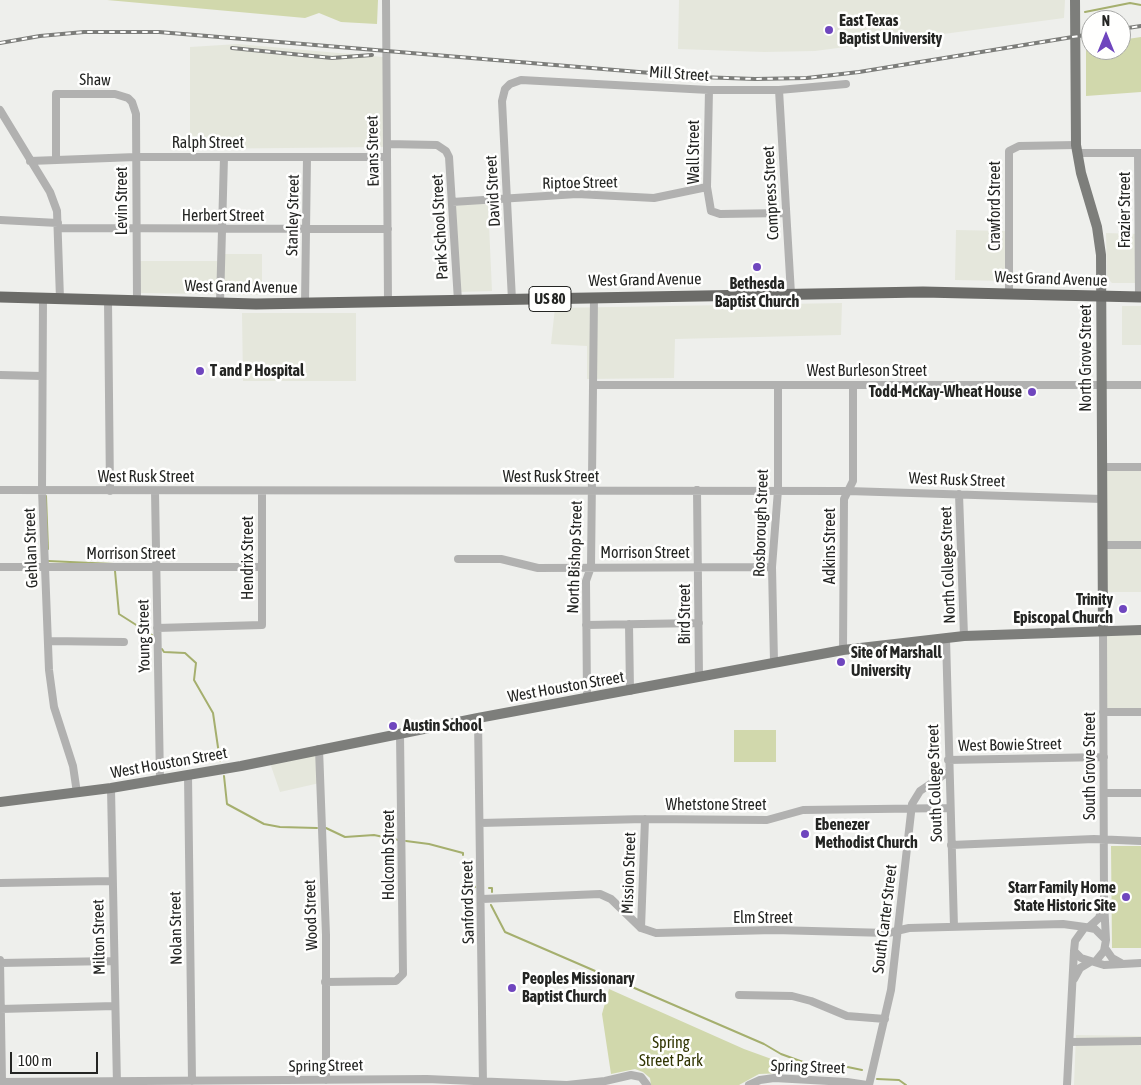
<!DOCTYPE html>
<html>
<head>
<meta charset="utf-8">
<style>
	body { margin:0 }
	#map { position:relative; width:1141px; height:1085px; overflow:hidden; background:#eeefec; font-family:"Asap Condensed",sans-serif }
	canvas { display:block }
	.north { position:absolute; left:1081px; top:10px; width:50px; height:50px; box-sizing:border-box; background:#fffffe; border:1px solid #a7a8a6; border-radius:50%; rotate:0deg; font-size:14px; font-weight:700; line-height:20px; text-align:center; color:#242523 }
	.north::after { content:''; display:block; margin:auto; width:18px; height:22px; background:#6f46be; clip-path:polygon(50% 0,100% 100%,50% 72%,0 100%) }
	.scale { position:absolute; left:10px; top:1052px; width:88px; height:22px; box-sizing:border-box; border:2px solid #242523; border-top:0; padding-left:6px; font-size:15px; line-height:18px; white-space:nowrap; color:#242523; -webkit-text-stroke:4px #fffffe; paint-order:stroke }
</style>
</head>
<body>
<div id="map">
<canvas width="1141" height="1085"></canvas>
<div class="north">N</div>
<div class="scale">100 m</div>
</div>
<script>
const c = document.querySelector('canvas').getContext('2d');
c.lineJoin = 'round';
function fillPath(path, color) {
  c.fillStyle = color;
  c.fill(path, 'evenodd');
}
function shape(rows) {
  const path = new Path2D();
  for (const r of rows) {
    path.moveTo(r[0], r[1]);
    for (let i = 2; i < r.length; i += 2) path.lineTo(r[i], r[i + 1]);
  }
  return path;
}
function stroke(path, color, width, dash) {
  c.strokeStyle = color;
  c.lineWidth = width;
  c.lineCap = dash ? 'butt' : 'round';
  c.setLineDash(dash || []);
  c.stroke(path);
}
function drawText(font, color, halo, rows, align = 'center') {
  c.font = font + ' "Asap Condensed",sans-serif';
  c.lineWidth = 5;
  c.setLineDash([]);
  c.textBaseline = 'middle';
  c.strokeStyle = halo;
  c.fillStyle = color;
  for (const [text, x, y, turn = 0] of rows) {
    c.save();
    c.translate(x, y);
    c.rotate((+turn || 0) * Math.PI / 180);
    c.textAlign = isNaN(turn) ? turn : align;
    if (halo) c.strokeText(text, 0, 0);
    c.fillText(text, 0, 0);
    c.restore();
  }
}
fillPath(shape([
	[679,0,1065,0,1064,18,815,51,764,52,678,49],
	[238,44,383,57,383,147,190,149,190,47],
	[488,203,492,291,459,292,455,204],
	[956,230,1007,231,1006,281,955,280],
	[1106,233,1137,234,1138,283,1112,283,1107,278],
	[218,254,262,254,262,295,138,293,138,261,217,261],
	[842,303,841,335,675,339,674,378,587,379,587,346,551,344,555,308],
	[1122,306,1141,306,1141,345,1122,345],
	[242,313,356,313,356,381,243,381],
	[1106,470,1141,470,1141,592,1105,592],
	[1105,634,1141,634,1141,710,1105,710],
	[323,754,324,782,280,792,270,763],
	[1076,1035,1141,1036,1141,1085,1074,1085]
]), '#e5e7dc');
fillPath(shape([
	[107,0,378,0,377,24,341,22,319,13,305,18],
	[1141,37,1141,92,1086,96,1086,45,1091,44,1091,50,1121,50,1121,40],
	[734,730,776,730,776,762,734,762],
	[1111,846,1141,846,1141,948,1112,948],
	[609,989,744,1049,788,1065,783,1073,759,1074,739,1085,651,1085,650,1078,643,1072,635,1069,611,1074,602,1014]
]), '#d1d8ac');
stroke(shape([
	[1085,12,1130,3,1141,5],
	[46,496,48,549],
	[48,561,114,564],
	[115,571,119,614,152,635],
	[162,649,164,652,185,653,196,663,194,680,213,713,220,761],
	[224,776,227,804,264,824,280,827,317,828],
	[326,828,345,837,374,835,398,840],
	[406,841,429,844,463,853,463,855],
	[468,879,475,887],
	[489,888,492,888,492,892],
	[491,905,505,932,764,1044,781,1054,814,1066,838,1065,862,1070],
	[877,1079,899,1080,906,1085]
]), '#a5af6e', 2);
stroke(shape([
	[386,0,388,302],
	[709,90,707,187,711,211,720,214,785,213],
	[779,90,791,294],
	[0,110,50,192,57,211,60,299],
	[387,144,437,145,446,151,449,157,458,301],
	[1077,153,1141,153],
	[1138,153,1139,297],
	[56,158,56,94,115,94,128,98,132,102,136,114,137,301],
	[30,161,136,157,387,157],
	[452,202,577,194,654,198,707,187],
	[0,220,58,223],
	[59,228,388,229],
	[1009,294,1009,151,1019,146,1076,145],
	[43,298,42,490,49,670,54,707,73,766,77,793],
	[108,300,110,491],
	[512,300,502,101,505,89,510,84,521,80,709,90,779,90,846,84],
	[220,303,224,157],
	[305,304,307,157],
	[0,375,42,376],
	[594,385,1141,385],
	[1102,467,1141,467],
	[0,490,848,491,1102,499],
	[697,490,699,677],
	[155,491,160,780],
	[959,494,964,636],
	[1103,545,1141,545],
	[458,559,501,559,538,568,772,567],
	[0,567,261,567],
	[629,624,630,691],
	[586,625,699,623],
	[157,628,262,625,262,491],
	[1103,630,1104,902],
	[946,638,954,927],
	[48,641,124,642],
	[843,650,844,499,853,481,853,385],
	[774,662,772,567,778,490,778,385],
	[587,698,586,581,591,567,594,297],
	[1103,712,1141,712],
	[478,718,483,1085],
	[319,749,326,935,326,1080],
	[948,760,1104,757],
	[188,775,192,1081],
	[111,788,117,1085],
	[1104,793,1141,793],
	[480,823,645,819,767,820,803,810,950,808],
	[951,845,1094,839,1141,841],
	[0,883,112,881],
	[482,899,600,894,611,899,641,928,656,933,774,930,888,933,909,928,1063,924,1085,927],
	[1089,927,1099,918,1104,902,1106,940],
	[641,928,645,819],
	[1105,948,1112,958,1121,963],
	[0,960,2,1082],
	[1095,962,1104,951,1106,940,1095,929,1085,927,1075,941,1074,951,1081,958,1104,965,1141,963],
	[0,963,113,961],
	[1074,979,1080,968,1090,962],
	[325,982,396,981,403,974,400,734],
	[739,995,792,996,811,1001,847,1016,885,1019],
	[0,1009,115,1006],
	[1070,1042,1141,1041],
	[0,1082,427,1079,567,1085,605,1081,631,1075,641,1077,647,1085],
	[749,1085,760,1080,774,1078,847,1082,867,1085],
	[869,1085,891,990,912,804,920,791,948,772],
	[1067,1085,1074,951]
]), '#b1b1b0', 8);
stroke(shape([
	[1075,0,1076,145,1081,173,1097,227,1101,255,1103,630],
	[0,802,111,788,241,766,478,718,843,650,964,636,1141,630]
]), '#7d7e7b', 10);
stroke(shape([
	[0,297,256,304,923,292,1141,297]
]), '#6b6b68', 11);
const rail = shape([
	[1121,29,1141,26],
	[0,43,40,36,84,32,159,32,699,77,755,79,807,78,859,72,1091,34],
	[232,48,332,58,372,55]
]);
stroke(rail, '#7c7d7a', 4);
stroke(rail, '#fffffe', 2, [5.5]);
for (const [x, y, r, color] of [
	[829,30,5,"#6f46be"],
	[757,267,5,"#6f46be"],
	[200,371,5,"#6f46be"],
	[1032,392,5,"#6f46be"],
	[1123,609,5,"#6f46be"],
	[841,662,5,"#6f46be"],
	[393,726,5,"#6f46be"],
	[805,834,5,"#6f46be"],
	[1126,897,5,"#6f46be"],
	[512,988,5,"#6f46be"]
]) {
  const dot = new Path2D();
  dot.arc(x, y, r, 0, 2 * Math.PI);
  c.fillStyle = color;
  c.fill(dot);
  stroke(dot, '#fffffe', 2);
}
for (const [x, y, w] of [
	[550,299,42]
]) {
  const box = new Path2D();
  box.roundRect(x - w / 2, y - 12.5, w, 25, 4);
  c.fillStyle = '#fffffe';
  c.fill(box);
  stroke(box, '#242523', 1);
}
drawText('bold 15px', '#242523', null, [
	["US 80",550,299]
]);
drawText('bold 16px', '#242523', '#fffffe', [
	["East Texas",839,21],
	["Baptist University",839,39],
	["Bethesda",757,284,"center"],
	["Baptist Church",757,302,"center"],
	["T and P Hospital",210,371],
	["Todd-McKay-Wheat House",1022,392,"right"],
	["Trinity",1113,600,"right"],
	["Episcopal Church",1113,618,"right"],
	["Site of Marshall",851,653],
	["University",851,671],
	["Austin School",403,726],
	["Ebenezer",815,825],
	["Methodist Church",815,843],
	["Starr Family Home",1116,888,"right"],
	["State Historic Site",1116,906,"right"],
	["Peoples Missionary",522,979],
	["Baptist Church",522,997]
], 'left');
drawText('16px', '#242523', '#fffffe', [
	["Mill Street",679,74,4],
	["Shaw",95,80,1],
	["Ralph Street",208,143],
	["Evans Street",373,151,-91],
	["Wall Street",694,152,-90],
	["Riptoe Street",580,183,-1],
	["David Street",493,191,-93],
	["Compress Street",771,193,-93],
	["Levin Street",122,201,-90],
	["Crawford Street",995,206,-90],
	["Frazier Street",1125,210,-90],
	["Stanley Street",293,215,-89],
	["Herbert Street",223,216],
	["Park School Street",440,227,-93],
	["West Grand Avenue",1051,279,2],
	["West Grand Avenue",645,280,-1],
	["West Grand Avenue",241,287,1],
	["North Grove Street",1086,358,-90],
	["West Burleson Street",867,371],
	["West Rusk Street",146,477],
	["West Rusk Street",551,477],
	["West Rusk Street",957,480,2],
	["Rosborough Street",761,523,-88],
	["Adkins Street",830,546,-90],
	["Gehlan Street",31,548,-92],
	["Morrison Street",645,553],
	["Morrison Street",131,554],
	["North Bishop Street",575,557,-88],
	["Hendrix Street",248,558,-90],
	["North College Street",948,565,-92],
	["Bird Street",685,614,-90],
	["Young Street",144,636,-91],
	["West Houston Street",566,687,-10],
	["West Bowie Street",1010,745,-1],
	["West Houston Street",169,763,-10],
	["South Grove Street",1090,766,-90],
	["South College Street",935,783,-92],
	["Whetstone Street",716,805],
	["Holcomb Street",389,855,-90],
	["Mission Street",629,873,-88],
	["Sanford Street",468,902,-91],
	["Wood Street",311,915,-92],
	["Elm Street",763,918],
	["South Carter Street",885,919,-83],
	["Nolan Street",176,928,-91],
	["Milton Street",99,937,-91],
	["Spring Street",326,1066,-1],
	["Spring Street",808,1067,2]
]);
drawText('16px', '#303401', '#fffffe', [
	["Spring",671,1043],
	["Street Park",671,1061]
]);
</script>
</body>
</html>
